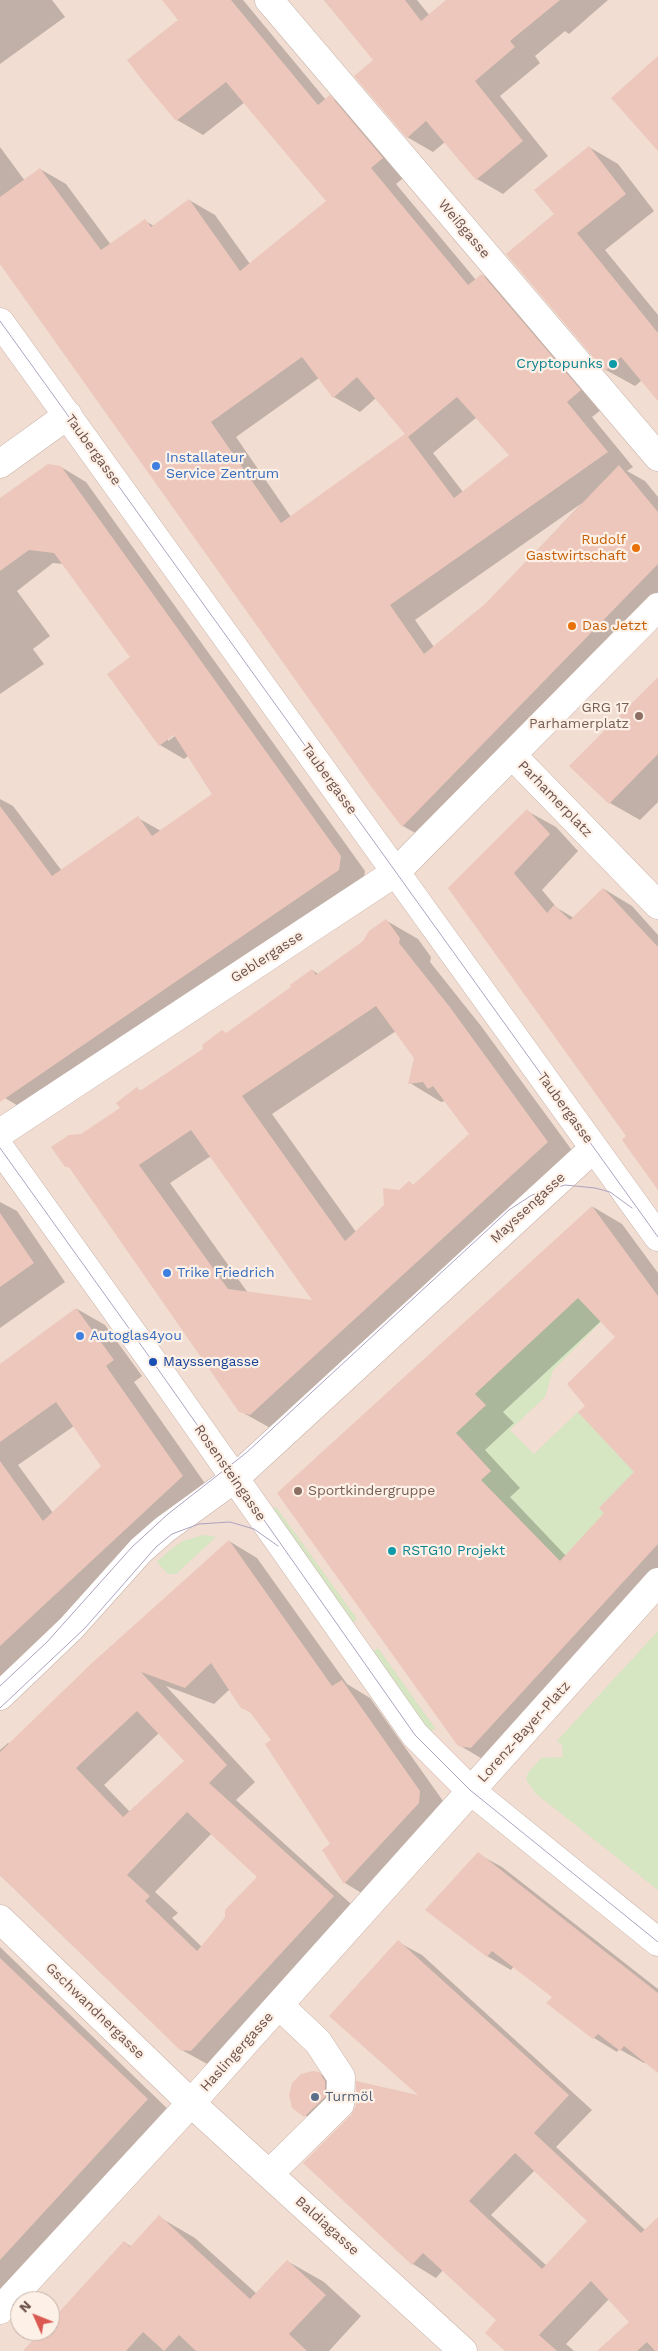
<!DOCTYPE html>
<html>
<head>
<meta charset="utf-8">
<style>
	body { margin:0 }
	#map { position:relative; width:658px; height:2351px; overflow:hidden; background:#faede2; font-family:"Work Sans",sans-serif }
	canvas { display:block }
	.north { position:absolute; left:10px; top:2291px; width:50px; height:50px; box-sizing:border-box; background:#fdf1e7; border:1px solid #c4b1a9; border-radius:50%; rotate:314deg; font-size:14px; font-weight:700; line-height:20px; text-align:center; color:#6f524b }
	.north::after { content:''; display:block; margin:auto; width:18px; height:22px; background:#da5951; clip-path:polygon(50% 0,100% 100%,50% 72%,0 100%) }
</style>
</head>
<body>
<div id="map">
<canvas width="658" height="2351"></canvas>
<div class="north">N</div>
</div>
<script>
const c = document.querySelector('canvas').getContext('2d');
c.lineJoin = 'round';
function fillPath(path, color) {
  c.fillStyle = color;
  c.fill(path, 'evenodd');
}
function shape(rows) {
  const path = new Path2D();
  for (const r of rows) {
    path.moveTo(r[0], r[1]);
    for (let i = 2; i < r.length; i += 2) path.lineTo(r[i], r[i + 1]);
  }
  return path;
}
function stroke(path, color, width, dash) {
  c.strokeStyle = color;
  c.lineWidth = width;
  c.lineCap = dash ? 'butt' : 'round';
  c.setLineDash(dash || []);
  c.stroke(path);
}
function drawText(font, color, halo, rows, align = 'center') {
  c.font = font + ' "Work Sans",sans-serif';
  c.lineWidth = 4.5;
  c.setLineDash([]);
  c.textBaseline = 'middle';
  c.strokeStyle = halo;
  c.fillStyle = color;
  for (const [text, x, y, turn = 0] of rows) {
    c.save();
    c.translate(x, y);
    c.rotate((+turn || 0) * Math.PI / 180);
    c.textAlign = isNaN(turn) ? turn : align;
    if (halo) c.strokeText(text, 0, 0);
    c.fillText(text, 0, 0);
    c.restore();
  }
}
fillPath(shape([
	[0,0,658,0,658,2351,0,2351],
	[20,2301,50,2301,50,2331,20,2331]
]), '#f1ddd1');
fillPath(shape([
	[581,1294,601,1322,553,1370,545,1397,510,1430,534,1454,578,1412,604,1439,658,1456,621,1496,615,1492,599,1508,605,1513,511,1614,534,1535,494,1493,491,1497,478,1483,491,1471,460,1436,446,1449,439,1427,470,1420,486,1405,475,1394],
	[276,1507,357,1619,350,1625,270,1511],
	[204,1535,216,1537,176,1574,168,1574,157,1562,171,1549,183,1541],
	[658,1631,658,1890,535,1793,526,1779,528,1773,541,1758,563,1757,562,1745,557,1741],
	[378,1648,435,1728,430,1732,370,1654]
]), '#d6e5c2');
fillPath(shape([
	[0,0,52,0,65,17,0,64],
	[164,0,243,0,326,100,330,97,356,112,408,174,396,184,476,280,482,275,508,290,606,406,592,417,633,467,627,471,645,481,658,497,658,605,429,841,403,826,0,263,0,147,25,181,40,169,66,184,111,245,145,221,154,226,189,200,215,215,250,264,327,201,245,102,203,135,177,120,180,20],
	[319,378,334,397,360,412,376,398,407,434,291,517,236,437],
	[477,417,511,455,463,492,433,453],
	[582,503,486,605,434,647,415,620],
	[324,0,417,0,430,16,448,0,608,0,569,34,565,31,535,56,540,63,500,96,548,156,503,194,477,179,445,142,433,152,407,137,375,60],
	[589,147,618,164,654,211,605,250,658,315,658,399,642,380,635,386,606,370,555,215],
	[61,467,86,482,365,871,363,884,20,1107,0,1095,0,799,13,806,62,871,138,818,161,831,213,795,188,756,184,759,160,745,132,657,64,564,53,563,17,591,50,636,33,649,44,664,0,694,0,499],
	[178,731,179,733,168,741,168,738],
	[658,679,658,802,640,820,610,803],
	[527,811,556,827,578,851,542,890,557,908,574,918,604,889,632,906,658,935,658,1187,628,1136,450,888],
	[387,921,418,939,431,957,430,962,481,1026,579,1160,272,1429,240,1411,70,1168,66,1166,81,1135,121,1109,137,1089,141,1091,226,1034,293,988,312,970,318,974,364,942],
	[396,1031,415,1057,410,1083,441,1102,445,1101,470,1134,414,1186,400,1191,356,1232,272,1114],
	[211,1156,314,1302,248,1293,170,1183],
	[0,1202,17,1211,65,1282,0,1328],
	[593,1207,622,1224,658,1273,658,1594,489,1763,459,1745,279,1493],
	[601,1321,616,1337,587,1406,636,1472,606,1512,566,1556,510,1497,520,1488,485,1450,514,1423,503,1412],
	[77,1309,105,1325,142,1376,134,1382,211,1492,0,1687,0,1365],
	[74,1426,102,1466,53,1513,18,1465],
	[229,1541,257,1558,347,1684,370,1698,448,1808,373,1900,345,1883,324,1851,332,1844,272,1741,253,1714,242,1707,230,1689,214,1704,166,1686,255,1782,236,1800,361,1913,209,2065,180,2049,0,1875,0,1750,8,1743,10,1744],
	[159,1733,185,1761,130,1812,104,1785],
	[212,1833,258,1876,202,1947,172,1918,178,1913,155,1892],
	[478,1854,502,1867,658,1989,658,2071,646,2062,644,2063,619,2049,617,2052,594,2038,553,1997,514,1966,511,1970,487,1956],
	[398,1942,422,1955,592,2110,556,2147,645,2230,658,2219,658,2351,599,2351,630,2322,609,2299,566,2344,574,2351,507,2351,498,2320,443,2270,436,2278,413,2264,305,2163,422,2097],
	[535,2170,589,2221,547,2266,491,2215],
	[0,1947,175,2116,0,2306],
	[319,2073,328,2079,334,2088,314,2121,293,2107],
	[159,2217,195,2238,257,2294,287,2261,324,2282,361,2316,329,2351,24,2351,43,2331,50,2331,50,2323,124,2242,132,2247]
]), '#0003');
fillPath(shape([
	[162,0,231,0,318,105,330,95,383,158,371,168,468,285,482,274,581,390,567,402,608,452,390,605,424,654,485,604,619,465,658,512,658,564,402,827,370,785,0,264,0,197,40,168,101,250,145,219,151,227,189,199,240,271,326,201,226,82,176,121,146,85,127,60,178,20],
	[302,357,333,398,357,377,405,434,281,523,211,422],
	[457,397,509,455,454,498,408,437],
	[324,0,405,0,421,21,446,0,560,0,510,41,515,47,475,81,523,141,476,180,426,121,407,138,354,76,373,60],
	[658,56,658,151,611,98],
	[589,146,626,194,577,233,658,333,658,401,621,357,605,371,506,254,554,214,534,190],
	[48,464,61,466,341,856,339,870,0,1102,0,806,52,876,138,816,152,836,212,794,174,735,159,746,107,674,130,657,54,553,29,550,0,571,0,498],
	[658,677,658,754,609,804,569,766],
	[527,809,550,834,514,873,547,913,554,905,570,920,603,888,658,947,658,1190,622,1140,626,1136,448,888],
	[386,919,400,938,399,943,449,1006,548,1142,250,1415,239,1412,69,1167,65,1167,51,1147,69,1135,81,1134,120,1108,116,1103,137,1087,140,1091,203,1049,202,1045,222,1030,226,1033,291,987,290,985,312,969,316,975,363,941,369,931],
	[376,1006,414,1058,408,1084,423,1082,428,1089,433,1086,469,1134,413,1185,409,1181,399,1190,383,1188,384,1205,345,1241,242,1096],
	[191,1130,312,1300,228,1289,139,1165],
	[592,1206,658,1296,658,1544,471,1748,458,1746,277,1493],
	[578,1298,615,1337,567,1384,585,1406,578,1412,634,1472,599,1508,604,1513,560,1561,481,1480,491,1471,456,1433,486,1405,475,1394],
	[0,1213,34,1263,0,1287],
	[76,1308,114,1360,106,1366,183,1476,0,1646,0,1461,43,1521,101,1466,56,1402,0,1442,0,1364],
	[229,1540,332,1686,342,1680,420,1791,419,1803,344,1884,322,1850,330,1844,265,1744,271,1740,250,1712,241,1708,211,1663,185,1688,141,1672,227,1765,209,1783,334,1896,191,2051,180,2050,0,1875,0,1752,92,1663],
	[137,1711,184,1761,123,1817,76,1768],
	[187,1812,257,1877,225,1910,225,1918,197,1951,145,1901,150,1896,127,1875],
	[478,1852,658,1993,658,2073,624,2046,620,2051,598,2034,593,2039,546,2003,552,1997,492,1951,487,1957,425,1910],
	[398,1940,569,2095,534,2133,641,2233,658,2217,658,2351,655,2351,647,2342,637,2351,597,2351,629,2322,591,2281,539,2335,557,2351,505,2351,485,2333,496,2320,423,2253,412,2265,303,2163,351,2115,356,2105,356,2081,418,2095,329,2016],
	[515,2153,587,2221,542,2269,469,2201],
	[0,1958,148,2099,0,2260],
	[313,2071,319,2072,325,2081,325,2097,304,2117,292,2108,289,2095,292,2083,301,2074],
	[159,2215,250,2299,287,2260,326,2295,289,2334,307,2351,196,2351,179,2335,164,2351,143,2332,126,2351,23,2351,41,2331,50,2331,50,2322,124,2241,130,2247]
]), '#edc7bc');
const minor = shape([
	[269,0,658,457],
	[0,322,658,1237],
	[0,464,68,415],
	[513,756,658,905],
	[0,1133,396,872,658,607],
	[0,1148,153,1362,415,1735,470,1790,658,1942],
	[0,1696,71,1628,141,1550,165,1529,234,1479,594,1148],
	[0,1919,191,2103,463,2351],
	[269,2174,340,2104,341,2077,318,2042,279,2005],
	[0,2310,191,2103,658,1582]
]);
stroke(minor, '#c9b3aa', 29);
stroke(minor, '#fff', 28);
stroke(shape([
	[0,321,658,1237],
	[0,1148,153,1362,415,1735,470,1790,658,1942],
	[0,1686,47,1642,132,1547,168,1514,246,1453,509,1210,532,1195,565,1185,595,1188,610,1192,632,1208],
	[0,1708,85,1628,156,1547,172,1534,199,1524,230,1522,254,1529,278,1546]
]), '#aea2c1', 1);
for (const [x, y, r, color] of [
	[613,364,5,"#0f9aa8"],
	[156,466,5,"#3f7fe0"],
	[636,548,5,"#e8710a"],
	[572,626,5,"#e8710a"],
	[639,716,5,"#8d6e63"],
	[167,1273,5,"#3f7fe0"],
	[80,1336,5,"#3f7fe0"],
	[153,1362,5,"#1a4fb4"],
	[298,1491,5,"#8d6e63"],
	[392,1551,5,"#0f9aa8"],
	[315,2097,5,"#5c6f8a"]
]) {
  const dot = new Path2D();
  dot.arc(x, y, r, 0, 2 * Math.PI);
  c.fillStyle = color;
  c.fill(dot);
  stroke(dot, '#fdf1e7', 2);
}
drawText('14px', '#6f524b', '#fdf1e7', [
	["Weißgasse",464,229,50],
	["Taubergasse",93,450,54],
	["Taubergasse",329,779,54],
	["Parhamerplatz",555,799,46],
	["Geblergasse",267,957,-33],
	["Taubergasse",565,1108,54],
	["Mayssengasse",528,1208,-43],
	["Rosensteingasse",230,1473,55],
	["Lorenz-Bayer-Platz",524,1732,-48],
	["Gschwandnergasse",95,2011,44],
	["Haslingergasse",237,2052,-48],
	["Baldiagasse",327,2226,42]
]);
drawText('14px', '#0d838f', '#fdf1e7', [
	["Cryptopunks",603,364],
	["RSTG10 Projekt",402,1551,"left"]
], 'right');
drawText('14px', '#366cbe', '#fdf1e7', [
	["Installateur",166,458],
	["Service Zentrum",166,474],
	["Trike Friedrich",177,1273],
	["Autoglas4you",90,1336]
], 'left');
drawText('14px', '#c56008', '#fdf1e7', [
	["Rudolf",626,540],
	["Gastwirtschaft",626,556],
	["Das Jetzt",582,626,"left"]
], 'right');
drawText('14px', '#785e54', '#fdf1e7', [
	["GRG 17",629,708],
	["Parhamerplatz",629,724],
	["Sportkindergruppe",308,1491,"left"]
], 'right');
drawText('14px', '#164399', '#fdf1e7', [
	["Mayssengasse",163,1362]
], 'left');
drawText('14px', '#4e5e75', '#fdf1e7', [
	["Turmöl",325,2097]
], 'left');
</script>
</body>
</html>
